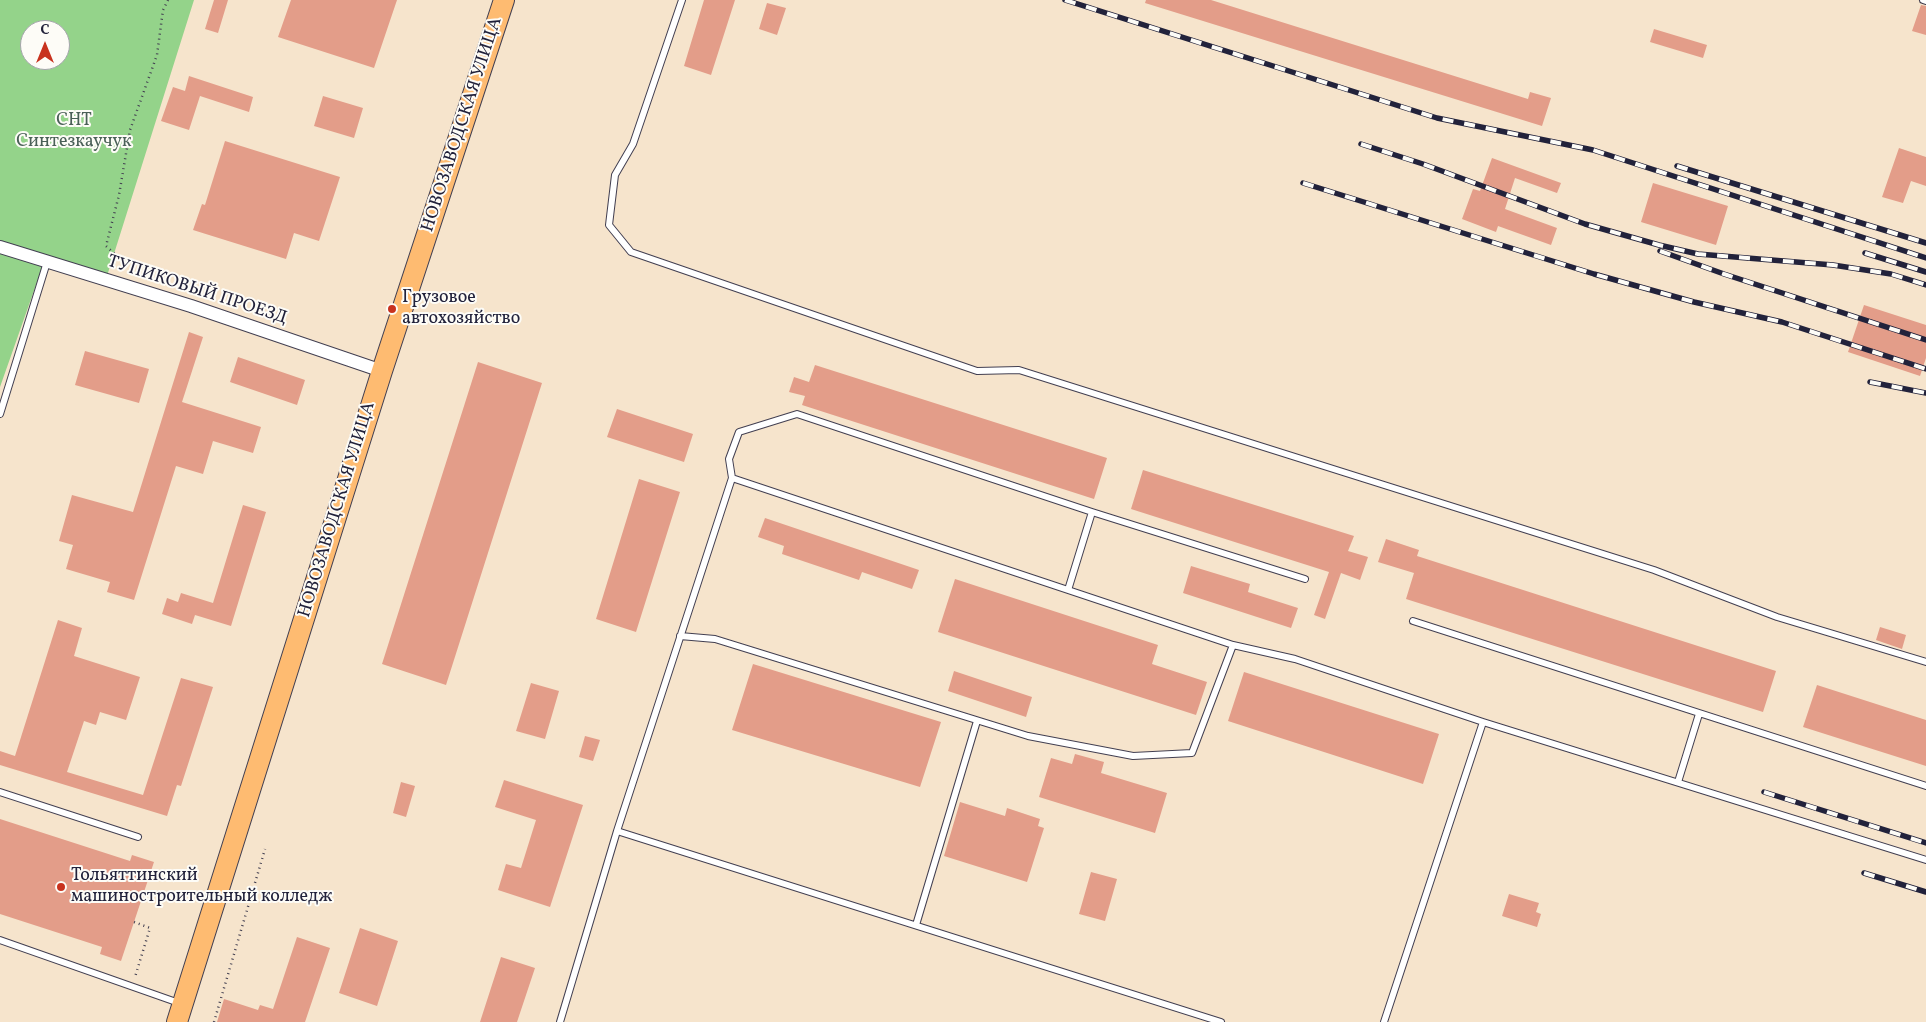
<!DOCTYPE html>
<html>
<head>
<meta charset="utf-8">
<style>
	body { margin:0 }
	#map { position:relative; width:1926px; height:1022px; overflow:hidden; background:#f6e4cc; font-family:Vollkorn,serif }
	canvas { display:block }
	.north { position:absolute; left:20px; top:20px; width:50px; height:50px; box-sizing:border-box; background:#fdfcf7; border:1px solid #a5a5ac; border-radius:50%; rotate:0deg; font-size:14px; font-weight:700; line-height:20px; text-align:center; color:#22223b }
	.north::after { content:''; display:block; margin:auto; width:18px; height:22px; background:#c8321e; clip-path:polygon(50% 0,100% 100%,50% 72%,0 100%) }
</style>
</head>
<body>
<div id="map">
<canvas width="1926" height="1022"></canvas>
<div class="north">С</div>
</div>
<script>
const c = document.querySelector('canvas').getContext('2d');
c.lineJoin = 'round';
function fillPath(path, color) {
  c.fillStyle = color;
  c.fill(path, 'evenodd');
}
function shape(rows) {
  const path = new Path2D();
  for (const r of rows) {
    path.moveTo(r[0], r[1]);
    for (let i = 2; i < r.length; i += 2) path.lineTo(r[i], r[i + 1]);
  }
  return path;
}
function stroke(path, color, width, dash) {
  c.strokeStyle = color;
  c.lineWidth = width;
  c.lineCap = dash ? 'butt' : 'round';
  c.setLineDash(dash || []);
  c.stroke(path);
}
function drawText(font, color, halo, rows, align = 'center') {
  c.font = font + ' Vollkorn,serif';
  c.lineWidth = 4;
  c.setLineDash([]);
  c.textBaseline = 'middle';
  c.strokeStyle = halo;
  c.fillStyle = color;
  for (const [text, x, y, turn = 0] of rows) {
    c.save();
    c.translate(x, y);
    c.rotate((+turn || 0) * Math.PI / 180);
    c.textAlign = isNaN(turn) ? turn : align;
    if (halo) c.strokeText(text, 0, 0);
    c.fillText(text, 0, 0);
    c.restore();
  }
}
fillPath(shape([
	[0,0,194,0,107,276,0,243],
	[30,30,60,30,60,60,30,60],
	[0,251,43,265,0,387]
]), '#94d38a');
fillPath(shape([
	[214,0,228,0,218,33,205,29],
	[291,0,397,0,374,68,278,37],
	[704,0,735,0,711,75,684,66],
	[1146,0,1211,0,1528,99,1530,92,1551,98,1542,126,1145,3],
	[767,3,786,8,777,35,759,29],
	[1921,5,1926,6,1926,35,1912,31],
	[1654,29,1707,45,1703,58,1650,42],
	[189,76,253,97,249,112,200,96,189,130,161,121,173,87,185,91],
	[323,96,363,108,354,138,314,126],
	[225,141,340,177,319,241,294,233,286,259,193,230,202,204,205,205],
	[1899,148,1926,157,1926,186,1911,181,1903,203,1882,197],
	[1492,158,1561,183,1557,193,1515,178,1505,209,1557,228,1551,245,1498,226,1496,232,1462,219,1473,189,1480,191],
	[1653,183,1728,206,1716,245,1641,222],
	[1864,305,1926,325,1926,358,1920,376,1848,352],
	[189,332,203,337,182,402,261,427,253,453,213,441,203,474,176,466,134,600,107,592,110,582,66,569,73,545,59,541,72,495,133,512],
	[85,351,149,369,139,403,75,385],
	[238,357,305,380,297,405,230,382],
	[478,362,542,383,446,685,382,664],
	[815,365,1107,458,1094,499,802,405,805,396,789,392,794,377,809,382],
	[617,409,693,434,684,462,607,437],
	[1143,470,1354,536,1348,551,1368,557,1360,580,1341,573,1325,619,1314,615,1329,572,1131,509],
	[639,479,680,492,636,632,596,619],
	[243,505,266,512,231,626,195,615,192,624,162,614,167,598,178,602,181,593,213,603],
	[765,518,919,570,912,589,862,572,859,580,782,554,784,546,758,537],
	[1386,539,1419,550,1417,556,1776,671,1763,712,1406,599,1414,573,1378,562],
	[1191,566,1250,584,1248,592,1298,608,1291,628,1183,593],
	[955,579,1158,645,1152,664,1207,682,1196,715,938,632],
	[58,620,82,628,74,656,140,677,126,720,100,712,96,725,84,721,67,772,143,795,181,678,213,687,181,786,177,785,167,816,0,765,0,751,15,756],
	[1880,627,1906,635,1902,649,1876,640],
	[753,664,941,722,920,787,732,730],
	[954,671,1032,697,1026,717,948,691],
	[1244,672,1439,734,1423,784,1228,721],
	[531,683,559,691,545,739,516,731],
	[1817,685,1926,720,1926,766,1803,727],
	[585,736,600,740,593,761,579,757],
	[1075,754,1104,762,1101,773,1167,793,1155,833,1039,797,1051,758,1072,764],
	[504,780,583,805,550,907,498,890,506,864,521,868,536,820,495,807],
	[401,782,415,786,406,817,393,813],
	[960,802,1005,816,1007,808,1040,819,1038,826,1044,828,1027,882,944,856],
	[0,819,130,861,132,855,154,862,121,961,100,954,102,947,0,914],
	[1091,872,1117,879,1105,921,1079,914],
	[1509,894,1539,903,1536,912,1541,914,1537,927,1502,916],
	[360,928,398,941,377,1006,339,993],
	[297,937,330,948,305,1022,217,1022,224,999,258,1010,260,1005,273,1009],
	[501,957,535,968,517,1022,480,1022]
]), '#e39d89');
const service = shape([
	[682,0,633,144,615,175,609,225,631,252,977,371,1019,370,1654,570,1777,617,1926,662],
	[1923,0,1926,1],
	[0,414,47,262],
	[732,478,729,459,739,432,797,414,1092,512,1305,579],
	[1068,590,1092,512],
	[1413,621,1926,786],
	[680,636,715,639,1028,736,1133,756,1192,753,1233,645],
	[1678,782,1699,714],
	[0,792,138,837],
	[617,831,1221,1022],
	[916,925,977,721],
	[0,940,179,1003],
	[560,1022,617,831,732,478,1233,645,1295,659,1483,722,1926,860],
	[1384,1022,1483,722]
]);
const minor = shape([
	[0,247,191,306,382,371]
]);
const primary = shape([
	[177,1022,382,371,504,0]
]);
stroke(service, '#423f51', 8);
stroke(minor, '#423f51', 14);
stroke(primary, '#423f51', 22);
stroke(shape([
	[168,0,163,10,157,55,130,130,119,195,106,246,116,255,174,275,182,289],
	[134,922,150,928,135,977],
	[214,1022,265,849]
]), '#423f51', 2.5, [1, 4]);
stroke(service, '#fff', 6);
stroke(minor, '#fff', 12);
stroke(primary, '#febb71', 20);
const rail = shape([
	[1065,0,1437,118,1593,150,1926,258],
	[1361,144,1423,164,1585,224,1659,245,1698,254,1833,265,1891,274,1926,285],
	[1677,166,1926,243],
	[1303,183,1594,274,1694,302,1782,322,1926,369],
	[1660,251,1724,274,1926,340],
	[1865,253,1926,272],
	[1870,382,1926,393],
	[1764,792,1926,843],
	[1864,873,1926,892]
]);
stroke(rail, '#22223b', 5.5);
stroke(rail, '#fdfcf7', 4, [11]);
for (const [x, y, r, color] of [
	[392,309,5,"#c8321e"],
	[61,887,5,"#c8321e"]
]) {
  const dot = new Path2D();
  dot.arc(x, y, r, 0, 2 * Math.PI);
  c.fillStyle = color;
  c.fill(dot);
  stroke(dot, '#fdfcf7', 2);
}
drawText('18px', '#4a6057', '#fdfcf7', [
	["СНТ",74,122],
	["Синтезкаучук",74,143]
]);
drawText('18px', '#22223b', '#fdfcf7', [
	["НОВОЗАВОДСКАЯ УЛИЦА",463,125,-72],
	["ТУПИКОВЫЙ ПРОЕЗД",197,291,18],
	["НОВОЗАВОДСКАЯ УЛИЦА",338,510,-73]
]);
drawText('18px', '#22223b', '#fdfcf7', [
	["Грузовое",402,299],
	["автохозяйство",402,320],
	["Тольяттинский",71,877],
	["машиностроительный колледж",71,898]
], 'left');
</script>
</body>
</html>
